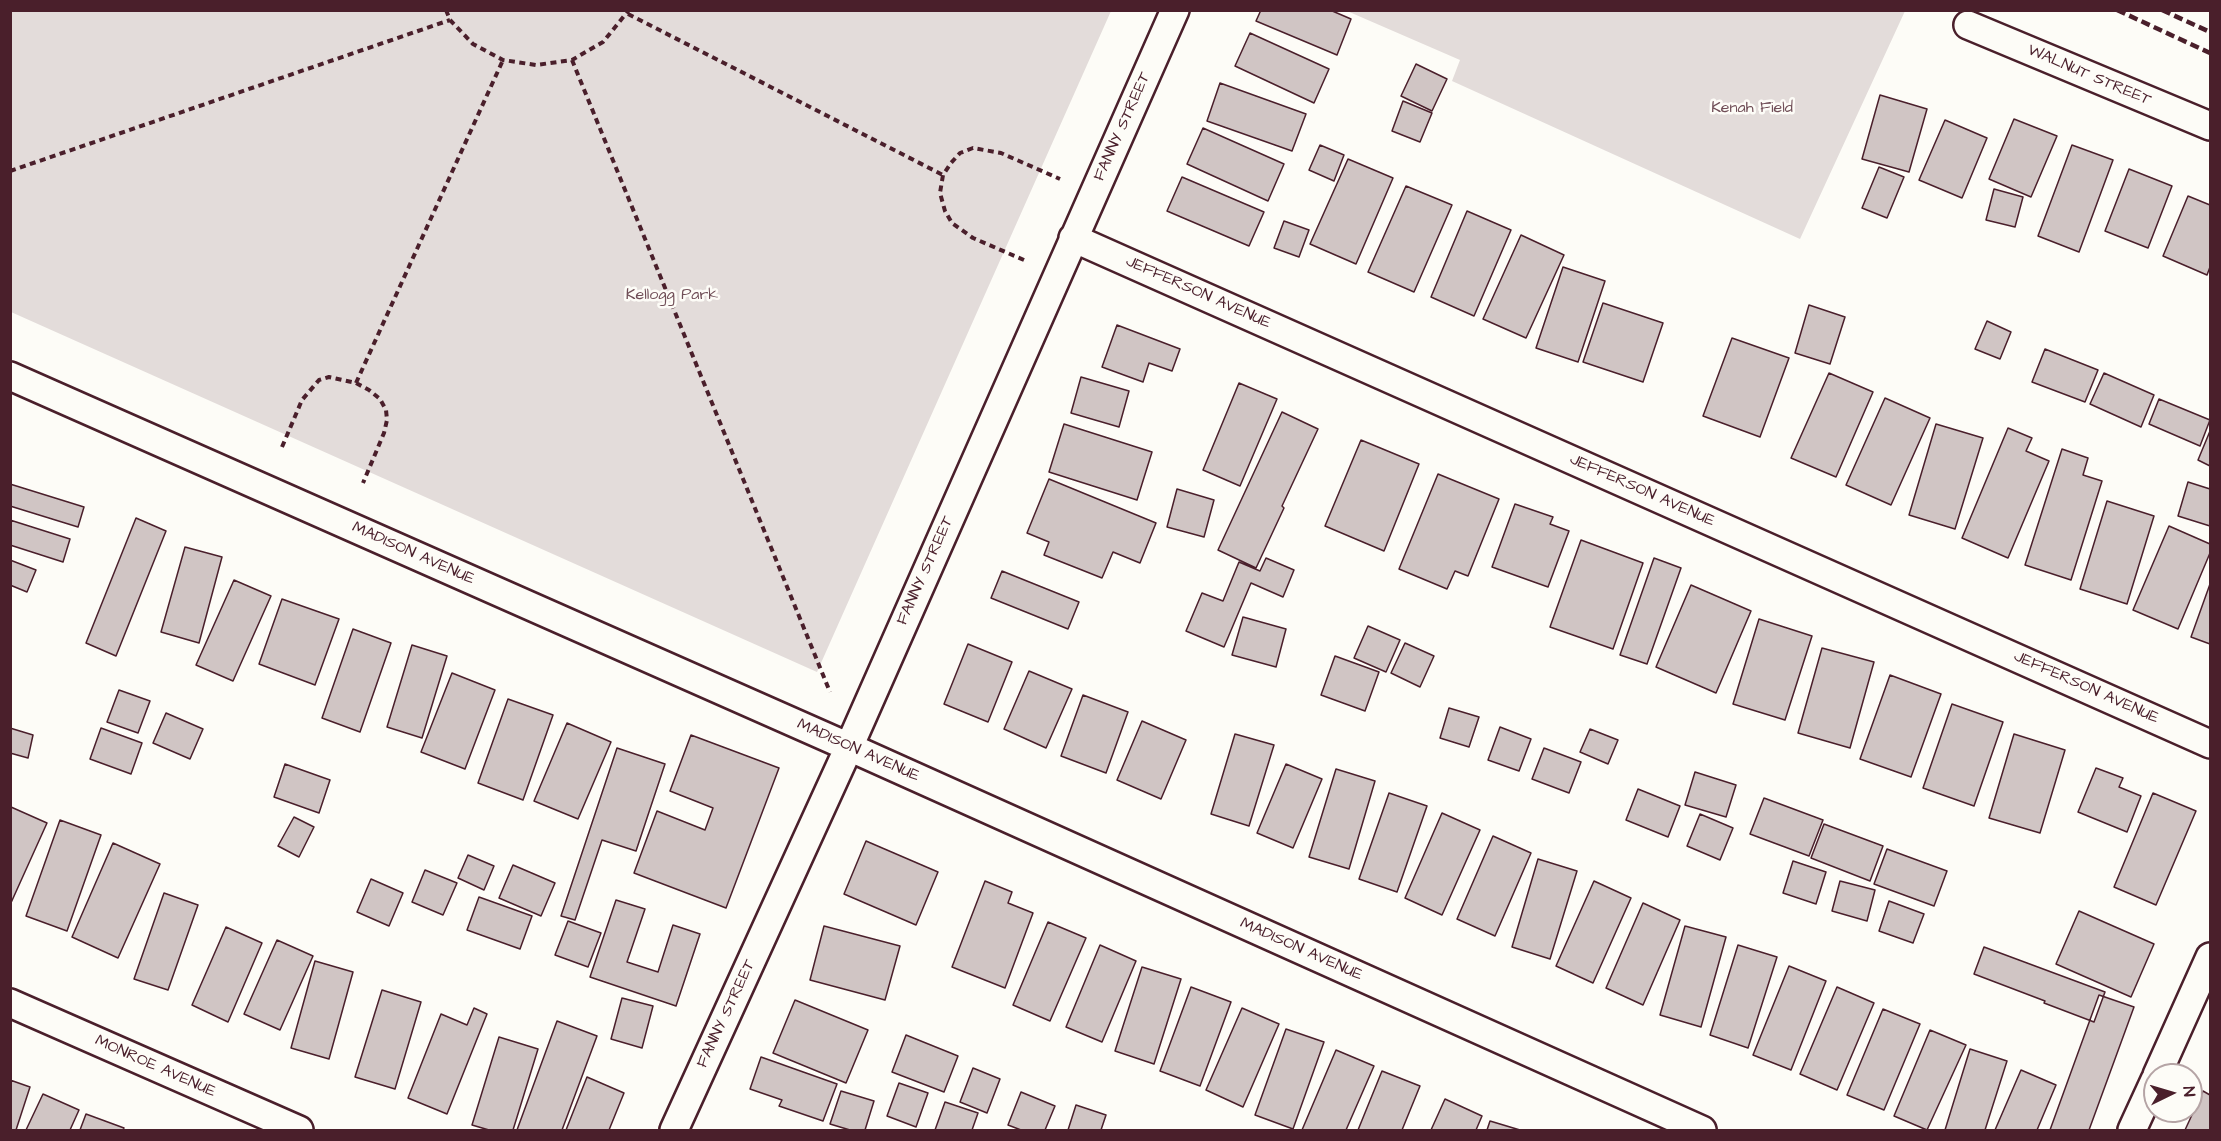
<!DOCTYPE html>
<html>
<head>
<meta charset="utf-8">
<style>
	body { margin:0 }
	#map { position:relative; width:2221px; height:1141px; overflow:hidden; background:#fdfcf7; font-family:"Architects Daughter",sans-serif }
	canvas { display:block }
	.frame { position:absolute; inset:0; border:12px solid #4a1f2b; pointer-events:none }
	.north { position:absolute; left:2143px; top:1063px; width:60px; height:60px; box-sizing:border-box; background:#fdfcf7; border:2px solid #b5a4a5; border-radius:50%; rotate:85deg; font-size:16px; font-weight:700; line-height:24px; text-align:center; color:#4a1f2b }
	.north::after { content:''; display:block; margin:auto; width:21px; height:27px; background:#4a1f2b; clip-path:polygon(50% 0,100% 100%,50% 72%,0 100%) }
</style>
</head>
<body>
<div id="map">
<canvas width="2221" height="1141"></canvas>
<div class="frame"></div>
<div class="north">N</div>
</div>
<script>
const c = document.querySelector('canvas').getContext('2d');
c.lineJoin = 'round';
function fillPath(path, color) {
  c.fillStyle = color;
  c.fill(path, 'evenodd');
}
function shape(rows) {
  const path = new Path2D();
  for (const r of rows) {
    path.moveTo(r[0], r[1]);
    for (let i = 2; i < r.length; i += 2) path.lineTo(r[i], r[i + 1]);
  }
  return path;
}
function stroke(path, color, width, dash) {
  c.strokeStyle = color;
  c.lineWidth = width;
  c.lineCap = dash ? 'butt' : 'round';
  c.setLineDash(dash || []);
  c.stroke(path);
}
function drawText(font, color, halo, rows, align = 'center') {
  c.font = font + ' "Architects Daughter",sans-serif';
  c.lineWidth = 5;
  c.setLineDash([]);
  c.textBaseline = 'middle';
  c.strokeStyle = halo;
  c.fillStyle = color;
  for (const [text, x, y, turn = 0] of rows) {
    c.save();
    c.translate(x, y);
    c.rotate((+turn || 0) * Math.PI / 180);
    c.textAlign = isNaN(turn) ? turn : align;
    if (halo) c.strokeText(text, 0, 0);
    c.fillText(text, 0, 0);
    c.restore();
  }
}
fillPath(shape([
	[11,10,1111,10,1111,11,817,672,11,312],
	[1347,11,1905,11,1800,239,1452,81,1460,60]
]), '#e3dcda');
const building = shape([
	[1261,10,1330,10,1351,19,1337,55,1256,21,1261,10],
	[1250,33,1329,69,1314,103,1235,66,1250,33],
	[1416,64,1447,79,1432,111,1401,96,1416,64],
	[1220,83,1306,114,1292,151,1207,121,1220,83],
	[1880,95,1927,109,1909,172,1862,159,1880,95],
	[1403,101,1432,113,1420,142,1392,131,1403,101],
	[2014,119,2057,136,2031,197,1989,179,2014,119],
	[1945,120,1987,138,1962,198,1919,180,1945,120],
	[1203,128,1284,164,1268,201,1187,164,1203,128],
	[1320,145,1344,155,1334,181,1309,170,1320,145],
	[2072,145,2113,160,2079,252,2038,236,2072,145],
	[1348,159,1393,178,1356,264,1310,244,1348,159],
	[1879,167,1904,177,1887,218,1862,208,1879,167],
	[2129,169,2172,186,2148,248,2105,231,2129,169],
	[1182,177,1264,212,1249,246,1167,211,1182,177],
	[1406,186,1452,205,1414,292,1368,272,1406,186],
	[1994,189,2023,197,2015,227,1986,220,1994,189],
	[2188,196,2210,205,2210,267,2207,275,2163,256,2188,196],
	[1467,211,1511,230,1474,316,1431,297,1467,211],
	[1284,221,1309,230,1299,257,1274,248,1284,221],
	[1521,235,1564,255,1526,338,1483,319,1521,235],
	[1563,267,1605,281,1578,362,1536,348,1563,267],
	[1603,303,1663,323,1643,382,1583,362,1603,303],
	[1809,305,1845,317,1830,364,1795,353,1809,305],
	[1987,321,2011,332,2000,359,1975,349,1987,321],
	[1117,325,1180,349,1172,371,1149,363,1143,382,1102,367,1117,325],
	[1732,338,1789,358,1760,437,1703,416,1732,338],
	[2045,349,2098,370,2085,402,2032,382,2045,349],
	[1829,373,1873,392,1836,477,1791,458,1829,373],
	[2104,373,2154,395,2141,427,2090,404,2104,373],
	[1081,377,1129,391,1119,427,1071,413,1081,377],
	[1239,383,1277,399,1240,486,1203,470,1239,383],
	[1885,398,1930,418,1891,505,1846,485,1885,398],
	[2159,399,2210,420,2200,446,2149,424,2159,399],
	[1282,412,1318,429,1282,506,1284,508,1256,568,1218,550,1282,412],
	[1064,424,1152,452,1137,500,1049,472,1064,424],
	[1936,424,1983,438,1955,529,1909,515,1936,424],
	[2008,428,2032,438,2026,451,2049,461,2008,558,1962,538,2008,428],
	[2210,431,2210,466,2198,460,2210,431],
	[1361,440,1419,464,1384,551,1325,526,1361,440],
	[2062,449,2088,458,2083,475,2102,481,2071,580,2025,565,2062,449],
	[1438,474,1499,499,1468,576,1455,571,1447,589,1399,569,1438,474],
	[1049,479,1156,523,1140,563,1113,552,1102,578,1044,555,1049,542,1027,533,1049,479],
	[2188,482,2210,489,2210,526,2178,516,2188,482],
	[10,484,84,507,78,527,10,506,10,484],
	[1177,489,1214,500,1204,537,1167,527,1177,489],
	[2107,501,2154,516,2127,604,2080,589,2107,501],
	[1515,504,1553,517,1550,524,1569,531,1548,587,1492,567,1515,504],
	[136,518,166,531,116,656,86,643,136,518],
	[10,520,70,539,63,562,10,545,10,520],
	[2169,526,2210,544,2210,553,2178,629,2133,610,2169,526],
	[1581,540,1643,563,1613,649,1550,627,1581,540],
	[185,547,222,557,199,643,161,632,185,547],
	[1266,558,1294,570,1283,597,1251,583,1224,647,1186,631,1202,593,1223,601,1239,562,1260,571,1266,558],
	[1654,558,1681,568,1647,664,1620,655,1654,558],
	[10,560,36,570,27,592,10,585,10,560],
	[1002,571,1079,602,1068,629,991,598,1002,571],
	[234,580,271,596,233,681,196,665,234,580],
	[2210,584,2210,644,2191,637,2210,584],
	[1691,585,1751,611,1716,693,1656,667,1691,585],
	[282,599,339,619,315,685,259,664,282,599],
	[1243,617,1286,629,1276,667,1232,655,1243,617],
	[1759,619,1812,636,1785,720,1733,704,1759,619],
	[1368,626,1400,640,1386,672,1354,658,1368,626],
	[353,629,391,643,360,732,322,718,353,629],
	[1405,643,1434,656,1420,687,1391,673,1405,643],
	[968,644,1012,662,988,722,944,704,968,644],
	[412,645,447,656,422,738,387,727,412,645],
	[1822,648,1874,662,1850,748,1798,733,1822,648],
	[1335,656,1379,672,1365,711,1321,695,1335,656],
	[1029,671,1072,689,1046,748,1004,729,1029,671],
	[452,673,495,690,465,769,421,752,452,673],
	[1890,675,1941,694,1911,777,1860,759,1890,675],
	[119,690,150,701,138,733,107,722,119,690],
	[1083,695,1128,712,1106,773,1061,756,1083,695],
	[508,699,553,715,523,800,478,783,508,699],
	[1952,704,2003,722,1974,806,1923,788,1952,704],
	[1449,708,1479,717,1469,747,1440,738,1449,708],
	[166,713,203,729,190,759,153,743,166,713],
	[1142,721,1186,740,1161,799,1117,780,1142,721],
	[567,723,611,742,578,819,534,801,567,723],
	[1500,727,1531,739,1519,771,1488,760,1500,727],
	[10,728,33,735,28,758,10,753,10,728],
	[101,728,142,743,131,774,90,759,101,728],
	[1590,729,1618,740,1608,764,1580,752,1590,729],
	[1235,734,1274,745,1249,826,1211,814,1235,734],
	[2014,734,2065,750,2040,833,1989,818,2014,734],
	[691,735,779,768,726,908,634,873,657,811,705,830,713,808,670,791,691,735],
	[617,748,665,764,636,851,602,840,575,920,561,916,617,748],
	[1544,748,1581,762,1569,793,1532,779,1544,748],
	[285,764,330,780,319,813,274,797,285,764],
	[1286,764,1322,779,1293,848,1257,833,1286,764],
	[2096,768,2123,778,2119,787,2141,796,2127,832,2078,812,2096,768],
	[1336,769,1375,781,1349,869,1309,857,1336,769],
	[1695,772,1736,785,1726,817,1685,805,1695,772],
	[1638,789,1680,806,1668,837,1626,820,1638,789],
	[1389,793,1427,806,1397,892,1359,879,1389,793],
	[2153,793,2196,811,2156,905,2114,887,2153,793],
	[1764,798,1823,820,1809,856,1750,834,1764,798],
	[11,807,47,823,10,905,10,807,11,807],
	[1442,813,1480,830,1442,915,1405,898,1442,813],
	[1700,814,1733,828,1720,860,1687,846,1700,814],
	[294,817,314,827,299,857,278,846,294,817],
	[60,820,101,835,67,931,26,916,60,820],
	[1824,824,1883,846,1870,881,1811,858,1824,824],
	[1493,836,1531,853,1495,936,1457,919,1493,836],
	[866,841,938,872,916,925,844,894,866,841],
	[113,843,160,864,118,958,72,937,113,843],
	[1887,849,1947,871,1934,906,1874,884,1887,849],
	[468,855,494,866,484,890,458,878,468,855],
	[1538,859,1577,871,1550,959,1512,947,1538,859],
	[1793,861,1826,872,1816,904,1783,893,1793,861],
	[513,865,555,883,541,916,499,898,513,865],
	[425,870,457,883,443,915,412,902,425,870],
	[371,879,403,893,389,926,357,912,371,879],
	[985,881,1012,892,1008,903,1033,913,1005,988,952,967,985,881],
	[1594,881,1631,898,1593,983,1556,966,1594,881],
	[1840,881,1875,890,1867,921,1832,911,1840,881],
	[164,893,198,905,168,990,134,979,164,893],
	[479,897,532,916,520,949,467,930,479,897],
	[616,900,645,909,627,962,658,972,673,925,700,934,676,1006,590,977,616,900],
	[1889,901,1924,914,1913,943,1879,931,1889,901],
	[1643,903,1680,920,1643,1005,1606,988,1643,903],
	[2079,911,2154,944,2131,997,2056,964,2079,911],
	[568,921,601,933,588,967,555,955,568,921],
	[1048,922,1086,938,1050,1021,1013,1005,1048,922],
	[824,926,900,946,885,1000,810,980,824,926],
	[1685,926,1726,937,1701,1027,1660,1015,1685,926],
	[226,927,262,943,228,1022,192,1005,226,927],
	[277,940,313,956,280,1030,244,1014,277,940],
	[1100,945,1136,961,1102,1042,1066,1027,1100,945],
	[1738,945,1777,957,1748,1048,1710,1035,1738,945],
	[1984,947,2105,992,2094,1022,2044,1003,2045,1001,1974,974,1984,947],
	[315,961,353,972,329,1059,291,1048,315,961],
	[1789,966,1826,981,1791,1070,1753,1055,1789,966],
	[1142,967,1181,979,1154,1064,1115,1051,1142,967],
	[1191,987,1231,1002,1200,1086,1160,1071,1191,987],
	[1837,987,1874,1003,1837,1090,1800,1074,1837,987],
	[382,990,421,1002,395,1089,355,1077,382,990],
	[2099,995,2134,1007,2089,1130,2050,1130,2099,995],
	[622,998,653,1006,642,1048,611,1039,622,998],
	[795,1000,868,1030,846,1083,773,1053,795,1000],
	[474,1008,487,1014,447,1114,408,1098,441,1014,467,1025,474,1008],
	[1242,1008,1279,1024,1243,1107,1206,1090,1242,1008],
	[1883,1009,1920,1024,1884,1110,1847,1095,1883,1009],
	[557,1021,597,1036,562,1130,517,1130,557,1021],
	[1286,1029,1324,1042,1293,1129,1255,1115,1286,1029],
	[1930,1030,1966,1045,1927,1130,1894,1116,1930,1030],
	[906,1035,958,1056,944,1092,892,1072,906,1035],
	[499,1037,538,1049,513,1130,489,1130,472,1125,499,1037],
	[1970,1049,2007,1061,1985,1130,1945,1130,1970,1049],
	[1336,1050,1374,1066,1346,1130,1302,1130,1336,1050],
	[761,1057,837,1084,823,1121,779,1106,782,1100,750,1089,761,1057],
	[973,1068,1000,1079,987,1113,960,1102,973,1068],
	[2021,1070,2056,1085,2037,1130,1995,1130,2021,1070],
	[1382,1071,1420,1086,1402,1130,1358,1130,1382,1071],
	[587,1077,624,1093,609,1130,566,1130,587,1077],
	[10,1080,30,1087,16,1130,10,1130,10,1080],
	[899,1083,928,1093,916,1127,887,1116,899,1083],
	[841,1091,874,1101,865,1130,850,1130,830,1124,841,1091],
	[2203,1091,2210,1095,2210,1130,2185,1130,2203,1091],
	[1021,1092,1055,1106,1045,1130,1021,1130,1008,1125,1021,1092],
	[43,1094,79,1110,70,1130,26,1130,43,1094],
	[1445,1099,1482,1116,1476,1130,1431,1130,1445,1099],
	[945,1102,978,1113,972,1130,935,1130,945,1102],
	[1076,1105,1106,1115,1101,1130,1068,1130,1076,1105],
	[86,1114,124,1128,123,1130,80,1130,86,1114],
	[1490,1121,1520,1130,1487,1130,1490,1121]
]);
fillPath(building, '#d0c5c4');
stroke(building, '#4a1f2b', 1.5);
const street = shape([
	[1968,25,2210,126],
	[1073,238,2210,744],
	[10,376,849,747,1702,1130],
	[10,1003,299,1130],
	[2157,1075,2210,957],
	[674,1130,849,747,1175,10],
	[2132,1130,2155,1080]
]);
stroke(street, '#4a1f2b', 32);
stroke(shape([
	[446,10,450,20,473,44,503,60,536,65,572,60,603,42,629,10],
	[628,14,943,175],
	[572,60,830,692],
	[10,171,450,20],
	[1024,260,973,238,952,223,945,211,940,193,943,175,951,163,960,153,973,148,1001,153,1060,179],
	[356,383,503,60],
	[282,447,302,400,319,380,329,377,356,383,369,390,380,399,386,410,387,420,384,433,363,483]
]), '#4a1f2b', 4, [6, 4.5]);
stroke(street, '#fdfcf7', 27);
stroke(shape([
	[2117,10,2210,53],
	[2162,10,2210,32]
]), '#4a1f2b', 4.5, [9, 4.5]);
drawText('16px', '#4a1f2b', '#fdfcf7', [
	["WALNUT STREET",2089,76,23],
	["FANNY STREET",1123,127,-66],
	["JEFFERSON AVENUE",1198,293,24],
	["JEFFERSON AVENUE",1642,491,24],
	["MADISON AVENUE",413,554,24],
	["FANNY STREET",926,571,-66],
	["JEFFERSON AVENUE",2086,688,24],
	["MADISON AVENUE",858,751,24],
	["MADISON AVENUE",1301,950,24],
	["FANNY STREET",727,1014,-65],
	["MONROE AVENUE",155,1067,24]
]);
drawText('16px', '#704e57', '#fdfcf7', [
	["Kenah Field",1752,109],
	["Kellogg Park",672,296]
]);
</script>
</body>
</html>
